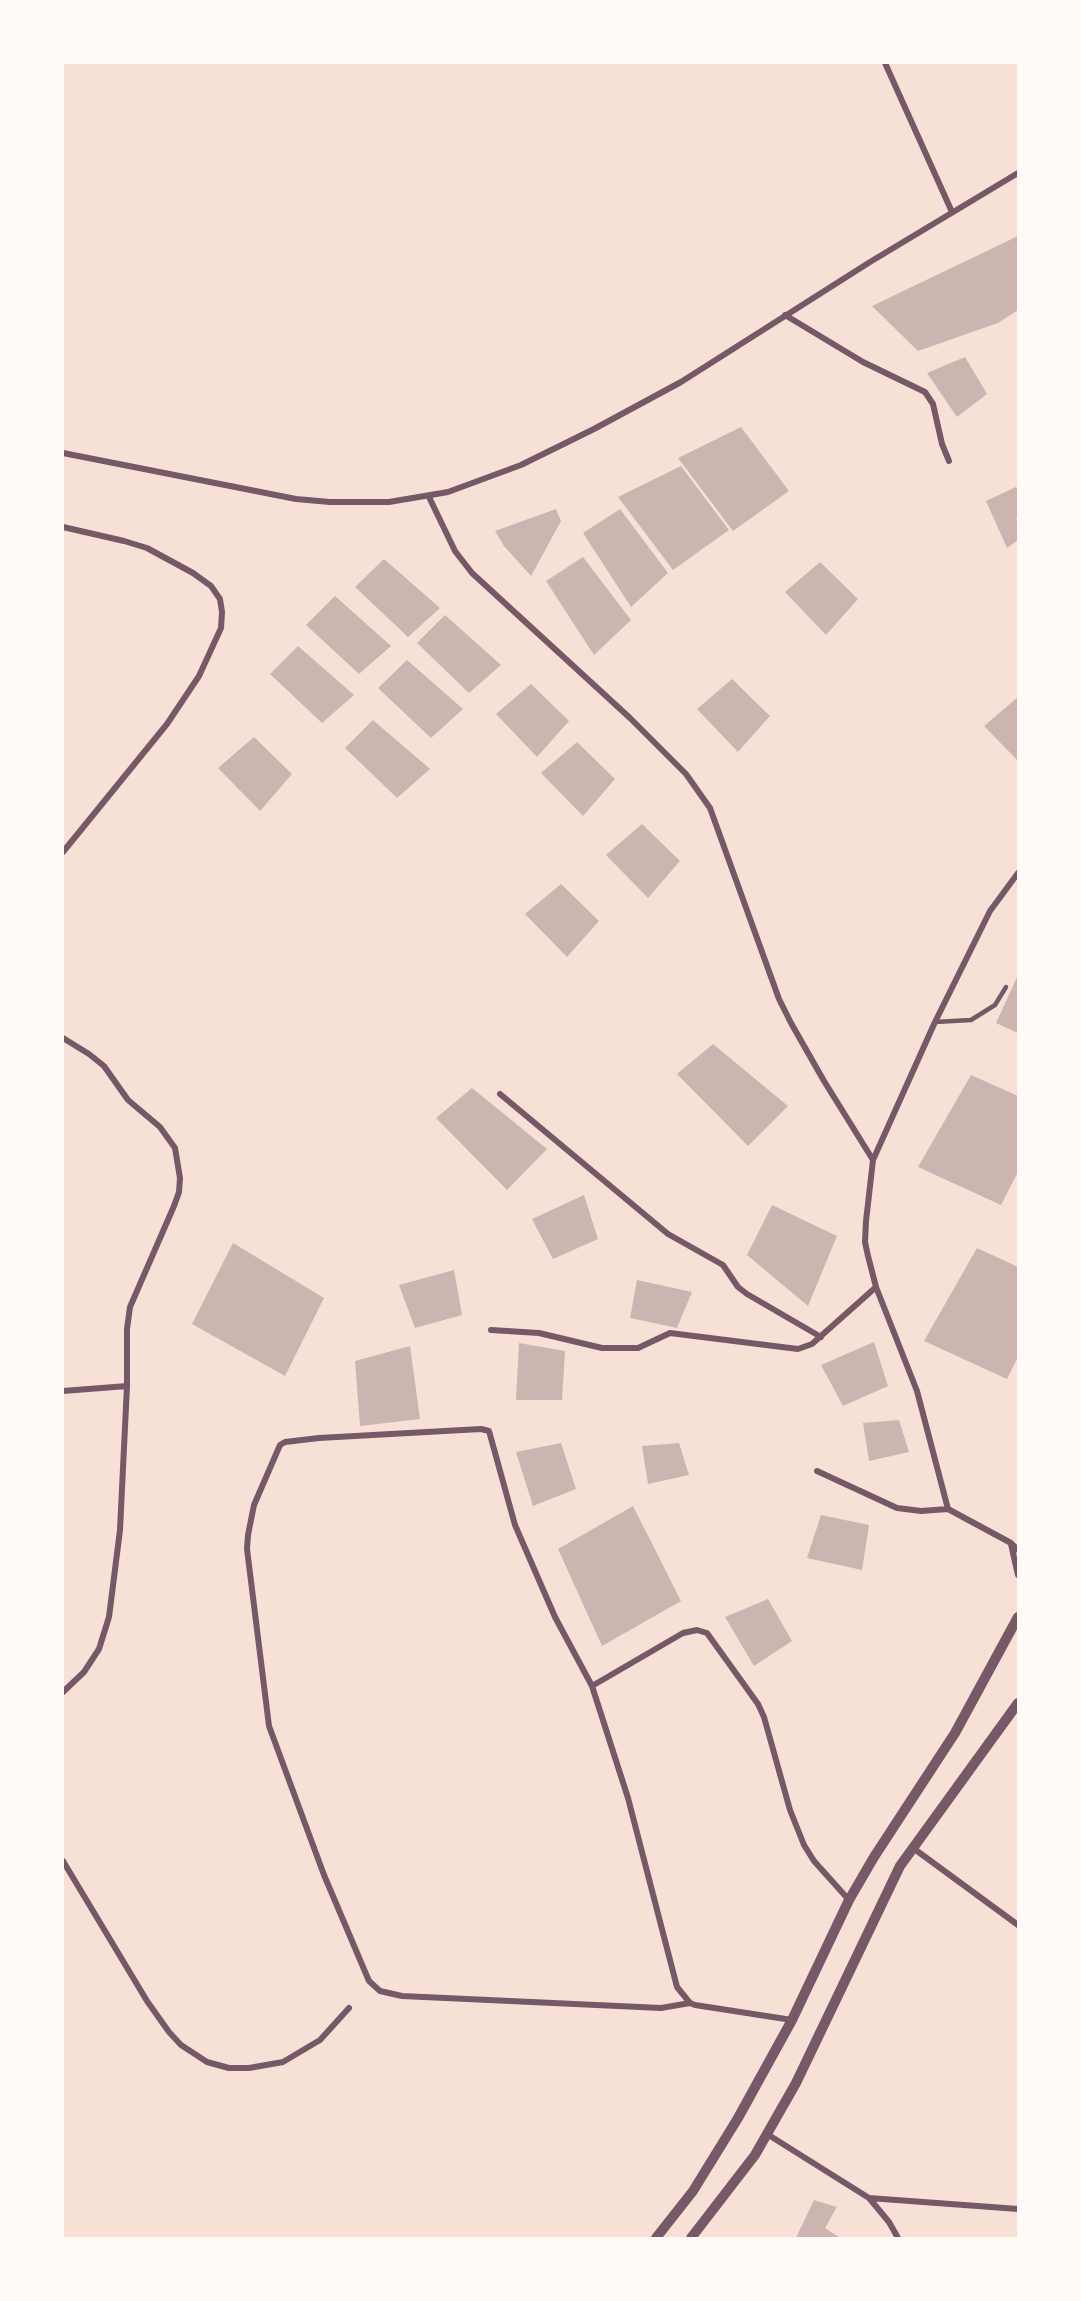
<!DOCTYPE html>
<html>
<head>
<meta charset="utf-8">
<style>
	body { margin:0 }
	#map { position:relative; width:1081px; height:2301px; overflow:hidden; background:#f7e1d7; font-family:"Exo 2",sans-serif }
	canvas { display:block }
	.frame { position:absolute; inset:0; border:64px solid #fffaf5; pointer-events:none }
</style>
</head>
<body>
<div id="map">
<canvas width="1081" height="2301"></canvas>
<div class="frame"></div>
</div>
<script>
const c = document.querySelector('canvas').getContext('2d');
c.lineJoin = 'round';
function fillPath(path, color) {
  c.fillStyle = color;
  c.fill(path, 'evenodd');
}
function shape(rows) {
  const path = new Path2D();
  for (const r of rows) {
    path.moveTo(r[0], r[1]);
    for (let i = 2; i < r.length; i += 2) path.lineTo(r[i], r[i + 1]);
  }
  return path;
}
function stroke(path, color, width, dash) {
  c.strokeStyle = color;
  c.lineWidth = width;
  c.lineCap = dash ? 'butt' : 'round';
  c.setLineDash(dash || []);
  c.stroke(path);
}
fillPath(shape([
	[1018,236,1018,310,998,323,918,351,872,306],
	[965,357,987,394,957,417,927,373],
	[741,427,789,491,733,531,678,458],
	[681,466,729,530,673,570,618,497],
	[1016,487,1018,490,1018,518,1016,519,1018,523,1018,540,1007,548,986,501],
	[556,509,561,521,531,576,504,546,495,531],
	[620,509,668,573,631,607,583,533],
	[583,557,631,620,594,655,546,581],
	[384,559,440,608,408,637,355,587],
	[820,562,858,599,826,635,785,592],
	[335,596,391,646,359,674,306,625],
	[445,615,501,665,469,693,417,643],
	[298,646,354,695,322,723,270,674],
	[407,660,463,709,431,738,378,688],
	[732,679,770,716,738,752,697,709],
	[531,684,569,721,537,757,496,714],
	[1018,697,1018,761,984,726],
	[373,720,430,769,397,798,345,748],
	[254,737,292,774,260,811,218,768],
	[577,742,615,779,583,816,541,773],
	[642,824,680,861,648,898,606,855],
	[561,884,599,921,567,957,525,914],
	[1018,975,1018,1033,996,1023],
	[713,1044,788,1106,748,1146,677,1074],
	[971,1075,1018,1096,1018,1172,1001,1205,918,1167],
	[472,1088,547,1149,507,1190,436,1118],
	[584,1195,598,1239,553,1259,532,1219],
	[772,1205,837,1236,808,1306,747,1255],
	[233,1243,324,1298,285,1376,192,1324],
	[977,1248,1018,1267,1018,1357,1007,1379,924,1341],
	[454,1270,462,1315,415,1328,399,1285],
	[637,1280,692,1292,677,1328,630,1318],
	[874,1342,888,1386,843,1406,821,1365],
	[519,1343,565,1351,562,1400,516,1400],
	[410,1346,420,1419,360,1426,355,1361],
	[899,1420,909,1452,869,1461,863,1423],
	[561,1443,576,1489,533,1506,516,1452],
	[679,1443,689,1475,648,1484,642,1446],
	[633,1506,681,1601,602,1646,558,1549],
	[821,1515,869,1525,862,1570,807,1558],
	[768,1599,792,1641,754,1666,725,1617],
	[814,2200,837,2207,825,2228,840,2238,796,2238]
]), '#ccb4b1');
stroke(shape([
	[935,1022,971,1020,995,1005,1006,987]
]), '#755966', 4.5);
stroke(shape([
	[885,63,952,212],
	[785,315,863,362,925,392,933,404,942,444,949,461],
	[63,453,296,499,330,502,389,502,448,492,521,465,594,429,681,382,870,262,1018,173],
	[429,497,455,551,472,573,630,718,686,774,710,808,779,999,791,1023,824,1081,873,1160,866,1221,865,1242,868,1256,876,1287,917,1391,948,1509],
	[63,527,124,541,147,548,193,573,211,586,220,599,222,612,221,628,199,676,167,724,63,852],
	[63,1038,89,1054,104,1066,128,1100,160,1127,175,1148,180,1178,179,1192,174,1206,130,1307,127,1329,127,1386],
	[500,1094,668,1234,723,1265,738,1287,747,1294,821,1337],
	[873,1160,935,1022,990,911,1018,873],
	[491,1330,539,1333,602,1348,638,1348,670,1333,798,1349,812,1344,876,1287],
	[63,1391,127,1386,120,1530,109,1617,99,1649,84,1672,63,1692],
	[817,1471,897,1508,921,1511,948,1509,1011,1543,1018,1550],
	[1011,1544,1018,1575],
	[592,1686,683,1633,697,1630,707,1633,758,1704,764,1717,790,1810,804,1845,814,1861,849,1900],
	[913,1848,1018,1925],
	[63,1861,147,2001,169,2032,181,2045,207,2062,229,2068,249,2068,283,2062,320,2040,349,2008],
	[690,2003,661,2008,402,1996,380,1991,369,1981,324,1875,269,1726,247,1549,248,1535,254,1505,280,1445,285,1442,319,1438,481,1429,489,1431,515,1525,555,1617,592,1686,628,1798,677,1987,690,2003,695,2005,792,2020],
	[767,2134,869,2198,889,2222,898,2238],
	[869,2198,1018,2209]
]), '#755966', 6);
stroke(shape([
	[656,2238,693,2191,738,2118,792,2020,849,1900,874,1857,955,1733,1018,1617],
	[691,2238,755,2155,796,2083,900,1866,1018,1703]
]), '#755966', 10);
</script>
</body>
</html>
